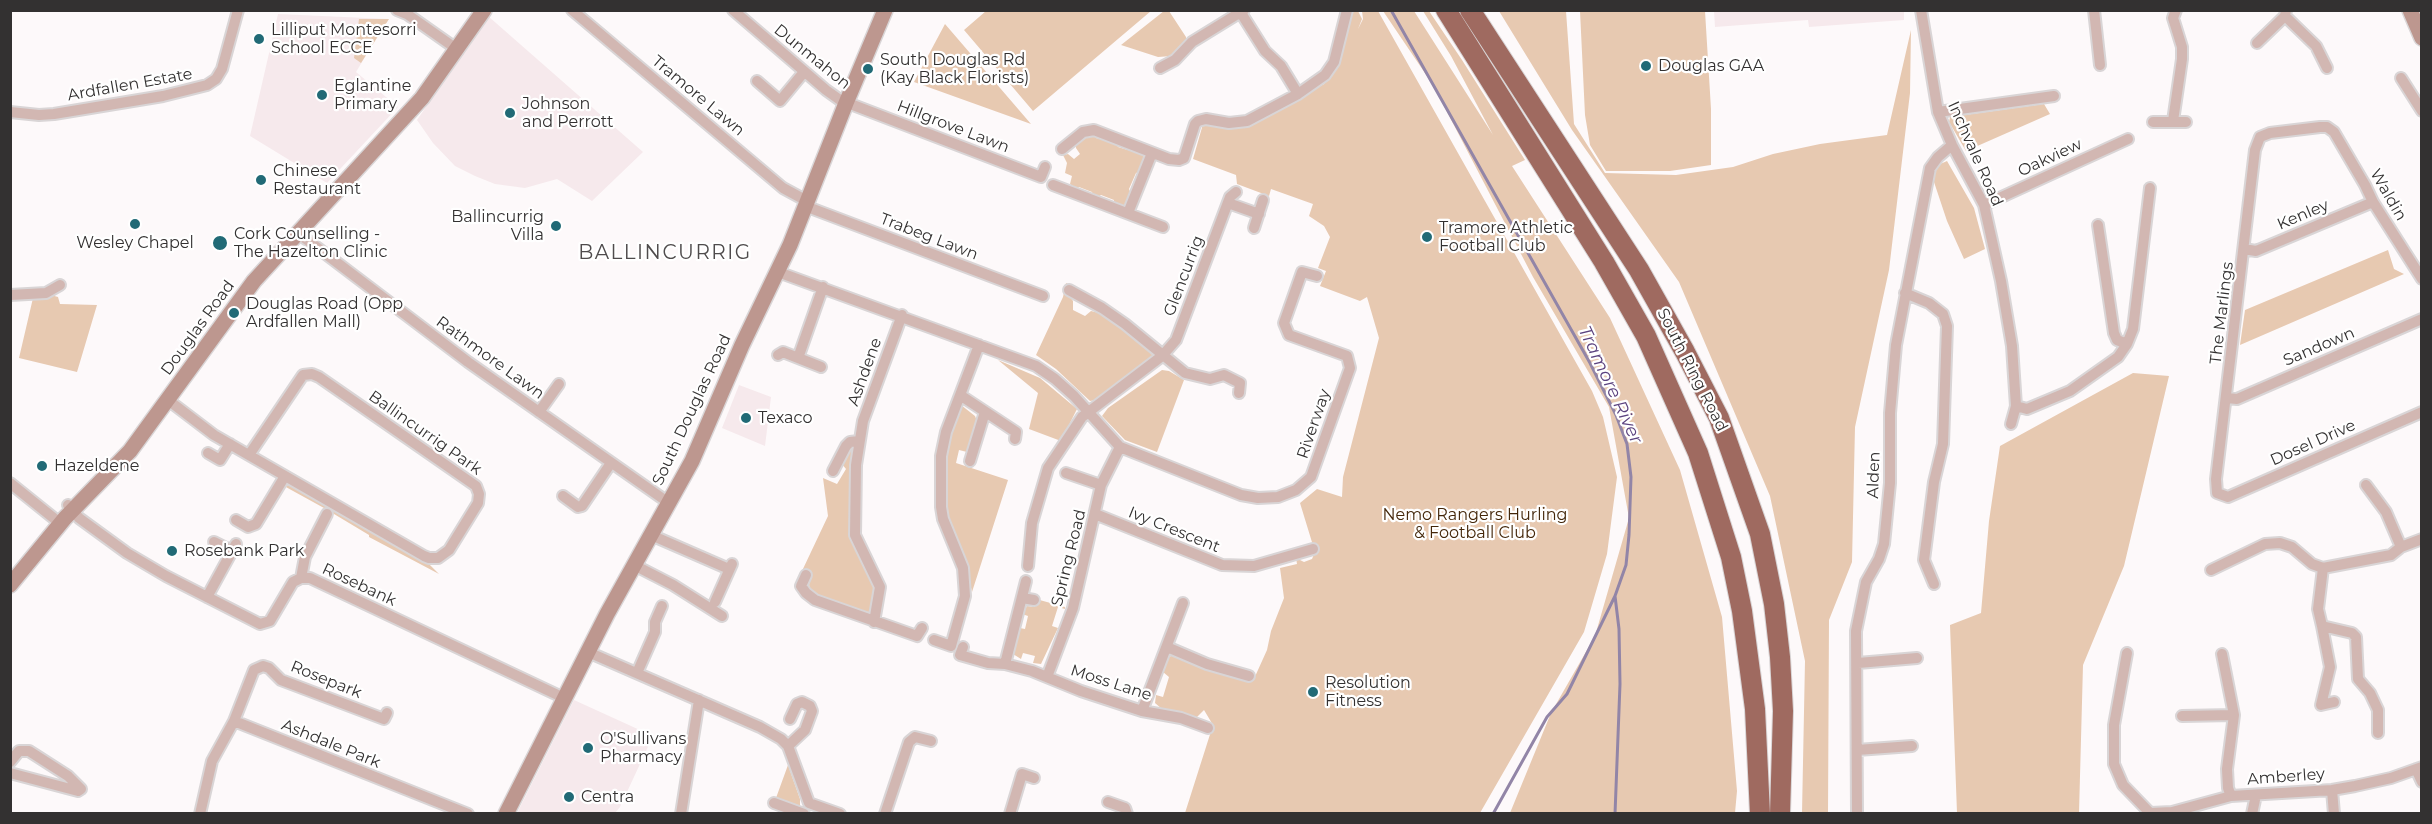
<!DOCTYPE html>
<html>
<head>
<meta charset="utf-8">
<style>
	body { margin:0 }
	#map { position:relative; width:2432px; height:824px; overflow:hidden; background:#fdf9fa; font-family:Montserrat,sans-serif }
	canvas { display:block }
	.frame { position:absolute; inset:0; border:12px solid #333131; pointer-events:none }
</style>
</head>
<body>
<div id="map">
<canvas width="2432" height="824"></canvas>
<div class="frame"></div>
</div>
<script>
const c = document.querySelector('canvas').getContext('2d');
c.lineJoin = 'round';
function fillPath(path, color) {
  c.fillStyle = color;
  c.fill(path, 'evenodd');
}
function shape(rows) {
  const path = new Path2D();
  for (const r of rows) {
    path.moveTo(r[0], r[1]);
    for (let i = 2; i < r.length; i += 2) path.lineTo(r[i], r[i + 1]);
  }
  return path;
}
function stroke(path, color, width, dash) {
  c.strokeStyle = color;
  c.lineWidth = width;
  c.lineCap = dash ? 'butt' : 'round';
  c.setLineDash(dash || []);
  c.stroke(path);
}
function drawText(font, color, halo, rows, align = 'center') {
  c.font = font + ' Montserrat,sans-serif';
  c.lineWidth = 4.5;
  c.setLineDash([]);
  c.textBaseline = 'middle';
  c.strokeStyle = halo;
  c.fillStyle = color;
  for (const [text, x, y, turn = 0] of rows) {
    c.save();
    c.translate(x, y);
    c.rotate((+turn || 0) * Math.PI / 180);
    c.textAlign = isNaN(turn) ? turn : align;
    if (halo) c.strokeText(text, 0, 0);
    c.fillText(text, 0, 0);
    c.restore();
  }
}
fillPath(shape([
	[1904,11,1904,20,1809,27,1808,20,1715,27,1714,11],
	[278,14,388,19,356,72,398,107,327,183,250,136],
	[488,16,643,152,592,201,557,179,525,188,495,184,475,176,455,166,433,143,417,120],
	[739,385,771,397,765,446,722,428],
	[574,700,653,736,620,807,615,813,517,813]
]), '#f6e9ec');
fillPath(shape([
	[986,11,986,10,1151,11,1033,111,964,30],
	[1164,11,1169,11,1186,37,1186,41,1172,56,1158,57,1121,45],
	[1353,11,1358,11,1362,19,1358,29,1363,19,1362,11,1378,11,1592,391,1603,417,1617,477,1607,554,1584,632,1480,813,1185,813,1213,725,1204,710,1196,718,1162,709,1155,703,1156,695,1163,697,1169,677,1163,672,1169,657,1175,654,1200,665,1253,681,1267,650,1271,631,1284,598,1280,568,1297,564,1296,558,1304,562,1312,559,1315,552,1300,503,1317,489,1342,497,1343,477,1379,338,1367,297,1360,301,1320,286,1326,271,1318,268,1330,237,1324,226,1309,216,1313,204,1271,189,1269,196,1237,184,1236,175,1193,159,1203,124,1230,128,1247,126,1324,84,1334,72,1342,52],
	[1383,11,1414,11,1493,135,1451,56,1423,11,1429,11,1462,60,1525,160,1512,166,1610,318,1680,470,1722,617,1737,791,1735,813,1510,813,1551,713,1595,636,1629,518,1609,407,1533,277,1433,85],
	[1499,11,1566,11,1574,124,1605,173,1676,175,1733,167,1773,154,1820,144,1887,135,1911,30,1910,93,1889,270,1855,427,1852,562,1829,620,1828,813,1802,813,1805,661,1770,496,1679,282,1572,130],
	[1580,11,1705,11,1711,109,1711,165,1670,171,1606,171,1590,145,1585,115],
	[359,19,389,19,361,63,354,58],
	[945,24,1031,124,914,82],
	[2044,104,2050,114,1966,151,1949,122,1950,117],
	[1094,134,1096,138,1116,143,1118,147,1144,155,1140,172,1136,173,1129,189,1131,194,1125,206,1114,203,1114,200,1101,195,1098,197,1093,196,1092,192,1079,187,1077,189,1070,184,1072,176,1065,173,1067,163,1063,155,1068,154,1074,159,1080,154,1076,148,1076,144,1082,138],
	[1947,161,1974,208,1985,249,1964,259,1947,221,1933,179,1938,165],
	[2388,250,2394,269,2404,274,2240,345,2245,310],
	[1066,283,1070,285,1068,294,1073,301,1073,310,1085,316,1091,311,1103,314,1150,352,1153,356,1152,360,1096,400,1090,401,1056,369,1036,355,1063,297],
	[51,295,58,297,60,304,97,305,77,372,19,358,33,298],
	[998,360,1040,378,1077,409,1061,441,1029,429,1038,393],
	[1162,370,1169,371,1184,380,1157,452,1125,440,1102,416,1108,408],
	[2133,373,2169,376,2124,566,2083,665,2079,813,1957,813,1950,625,1981,613,1989,521,2000,446],
	[961,405,975,416,977,421,967,452,959,450,956,463,1008,480,972,592,965,560,945,512,947,446],
	[850,449,853,450,854,453,850,535,876,587,872,611,868,613,812,594,809,585,811,576,802,571,828,516,823,478,837,484,846,469,841,463],
	[288,483,429,564,439,574,369,537,369,535,324,508,284,486],
	[1036,599,1065,607,1065,609,1058,607,1052,626,1058,628,1041,664,1033,663,1035,656,1023,653,1021,659,1013,654,1020,628,1025,629,1028,616,1022,614,1027,606,1035,607],
	[788,765,800,799,800,806,776,798]
]), '#e7c9b1');
stroke(shape([
	[1391,10,1590,363,1616,415,1627,444,1631,477,1629,535,1626,565,1615,596,1619,629,1620,684,1615,814],
	[1493,814,1547,717,1567,694,1615,596]
]), '#9285a7', 3);
const street = shape([
	[397,10,407,14,458,50],
	[572,10,783,188,807,201],
	[733,10,826,90,840,100,1041,177,1045,167],
	[1921,10,1938,112,1952,145,1984,205,2001,281,2012,346,2016,406,2027,409,2070,391,2118,357,2127,344,2133,329,2150,188],
	[2094,10,2100,65],
	[2286,10,2285,16,2316,46,2327,68],
	[1241,13,1265,51,1281,66,1298,94],
	[2257,43,2285,16],
	[1160,68,1175,60,1192,42,1244,10],
	[2401,78,2422,111],
	[757,81,780,101,804,72],
	[10,112,39,115,54,114,163,96,207,85,216,79,222,69,238,10],
	[1938,112,2054,96],
	[2173,121,2182,59,2182,47,2173,18,2176,10],
	[2153,122,2186,122],
	[1062,149,1083,132,1094,130,1169,159,1179,160,1184,158,1195,124,1198,121,1206,119,1229,123,1247,121,1298,94,1325,75,1334,62,1347,10],
	[1053,185,1163,227],
	[1228,203,1259,214],
	[1984,205,2128,139],
	[805,206,1043,296],
	[1128,213,1152,153],
	[2098,225,2114,333,2117,340,2127,344],
	[1254,228,1263,200],
	[298,233,468,362,669,503],
	[2244,249,2256,251,2373,202],
	[778,272,1036,366,1055,379,1074,396,1120,447,1241,495,1258,498,1278,497,1296,490,1311,477,1350,368,1347,356,1289,335,1284,323,1302,272,1317,276],
	[2422,279,2373,202,2365,185,2334,132,2327,127,2320,127,2270,133,2260,137,2255,150,2216,479,2217,493,2228,497,2422,412],
	[1069,290,1102,308,1125,324,1185,373,1210,379,1224,375,1240,383,1239,393],
	[1905,293,1929,303,1943,314,1947,326,1943,444,1934,482,1924,560,1934,584],
	[10,295,46,293,60,285],
	[778,355,783,352,821,367],
	[798,358,823,287],
	[960,395,1016,432,1015,439],
	[2227,398,2237,399,2422,319],
	[168,400,214,435,424,556,429,558,438,558,449,550,478,503,479,494,476,486,319,377,312,374,303,375,249,455],
	[539,412,559,384],
	[2011,424,2016,406],
	[208,453,220,460,230,444],
	[970,461,985,412],
	[833,471,846,446,850,442,859,441],
	[1066,473,1101,485],
	[10,483,61,524],
	[2366,485,2386,512,2401,547],
	[563,496,578,507,582,506,611,463],
	[68,505,79,518,127,553,166,576,260,624,270,621,293,582,301,578,310,578,564,698],
	[1095,514,1222,565,1254,566,1313,549],
	[236,520,248,527,256,524,285,476],
	[651,535,729,569],
	[214,542,232,551],
	[634,565,673,585,722,616],
	[1028,566,1032,523,1048,468,1082,417,1162,356,1176,340,1230,197,1236,192],
	[2323,568,2318,609,2322,626,2352,633,2356,637,2358,679,2370,693,2378,710,2378,733],
	[2211,570,2265,544,2280,543,2292,547,2312,564,2323,568,2391,555,2401,547,2422,539],
	[806,575,801,586,806,593,815,600,917,636,922,628],
	[301,578,305,557,327,514],
	[207,597,236,544],
	[1022,598,1034,600],
	[715,602,732,564],
	[874,622,880,587,855,535,856,465,863,421,902,315],
	[2322,626,2330,667,2321,705,2334,702],
	[934,640,951,646,965,596,963,568,943,519,941,507,941,456,946,432,979,345],
	[963,647,960,655,988,663,1005,664,1032,671,1081,691,1142,711,1181,718,1208,728],
	[1167,647,1207,664,1249,676],
	[588,652,760,727,781,739,788,746,809,803,840,814],
	[2127,653,2114,725,2114,764,2123,785,2151,814],
	[2222,654,2234,715,2227,769,2228,788,2231,796],
	[1858,663,1917,658],
	[1005,664,1026,581],
	[637,673,655,632,655,622,662,606],
	[1047,677,1073,608,1101,485,1120,447],
	[1142,711,1183,603],
	[387,713,384,719,281,680,269,668,263,666,254,670,234,721,468,814],
	[2182,716,2234,715],
	[788,746,805,730,812,711,810,706,802,702,797,704,790,719],
	[1857,750,1912,746],
	[10,762,19,751,29,751,68,776,81,789,78,791,10,773],
	[2416,769,2422,782],
	[2332,790,2334,814],
	[1108,802,1125,808,1127,814],
	[774,803,804,814],
	[2151,813,2172,812,2231,796,2332,790,2355,786,2391,778,2422,767],
	[200,814,212,761,234,721],
	[681,814,699,700],
	[885,814,909,742,915,737,931,741],
	[1010,814,1022,774,1034,778],
	[1857,814,1856,631,1866,582,1879,559,1884,544,1890,483,1890,413,1896,345,1930,168,1938,157,1952,145],
	[2252,814,2256,795]
]);
const secondary = shape([
	[2410,10,2422,38],
	[10,585,65,518,130,451,254,281,422,98,484,10],
	[506,814,607,614,692,461,742,345,790,245,846,103,885,10]
]);
const highway = shape([
	[1446,10,1604,262,1646,336,1698,453,1731,557,1742,611,1755,709,1760,814],
	[1470,10,1639,270,1685,352,1719,418,1760,534,1774,604,1780,657,1783,711,1780,814]
]);
stroke(street, '#d9d5d6', 14);
stroke(secondary, '#d9d5d6', 18);
stroke(highway, '#d9d5d6', 22);
stroke(street, '#d2b7b2', 10);
stroke(secondary, '#bd978f', 15);
stroke(highway, '#9f6a60', 20);
for (const [x, y, r, color] of [
	[259,39,6,"#216a76"],
	[1646,66,6,"#216a76"],
	[868,69,6,"#216a76"],
	[322,95,6,"#216a76"],
	[510,113,6,"#216a76"],
	[261,180,6,"#216a76"],
	[135,224,6,"#216a76"],
	[556,226,6,"#216a76"],
	[1427,237,6,"#216a76"],
	[220,243,8,"#216a76"],
	[234,313,6,"#216a76"],
	[746,418,6,"#216a76"],
	[42,466,6,"#216a76"],
	[172,551,6,"#216a76"],
	[1313,692,6,"#216a76"],
	[588,748,6,"#216a76"],
	[569,797,6,"#216a76"]
]) {
  const dot = new Path2D();
  dot.arc(x, y, r, 0, 2 * Math.PI);
  c.fillStyle = color;
  c.fill(dot);
  stroke(dot, '#fff', 2);
}
drawText('16px', '#333131', '#fff', [
	["Lilliput Montesorri",271,30],
	["School ECCE",271,48],
	["South Douglas Rd",880,60],
	["(Kay Black Florists)",880,78],
	["Douglas GAA",1658,66],
	["Eglantine",334,86],
	["Primary",334,104],
	["Johnson",522,104],
	["and Perrott",522,122],
	["Chinese",273,171],
	["Restaurant",273,189],
	["Ballincurrig",544,217,"right"],
	["Villa",544,235,"right"],
	["Tramore Athletic",1439,228],
	["Football Club",1439,246],
	["Cork Counselling -",234,234],
	["The Hazelton Clinic",234,252],
	["Wesley Chapel",135,243,"center"],
	["Douglas Road (Opp",246,304],
	["Ardfallen Mall)",246,322],
	["Texaco",758,418],
	["Hazeldene",54,466],
	["Rosebank Park",184,551],
	["Resolution",1325,683],
	["Fitness",1325,701],
	["O'Sullivans",600,739],
	["Pharmacy",600,757],
	["Centra",581,797]
], 'left');
drawText('16px', '#333131', '#fff', [
	["Dunmahon",812,57,39],
	["Ardfallen Estate",130,85,-10],
	["Tramore Lawn",698,96,40],
	["Hillgrove Lawn",953,127,21],
	["Inchvale Road",1975,154,66],
	["Oakview",2050,158,-25],
	["Waldin",2388,195,60],
	["Kenley",2303,215,-23],
	["Trabeg Lawn",929,237,21],
	["Glencurrig",1184,276,-69],
	["The Marlings",2222,313,-83],
	["Douglas Road",198,328,-54],
	["Sandown",2319,347,-23],
	["Rathmore Lawn",490,358,36],
	["South Ring Road",1692,370,63],
	["Ashdene",865,372,-70],
	["South Douglas Road",692,410,-65],
	["Riverway",1314,424,-71],
	["Ballincurrig Park",425,433,35],
	["Dosel Drive",2313,443,-24],
	["Alden",1874,475,-88],
	["Ivy Crescent",1174,530,22],
	["Spring Road",1069,558,-76],
	["Rosebank",359,585,25],
	["Rosepark",326,680,22],
	["Moss Lane",1111,683,18],
	["Ashdale Park",331,744,22],
	["Amberley",2286,777,-4]
]);
drawText('16px', '#432609', '#fff', [
	["Nemo Rangers Hurling",1475,515],
	["& Football Club",1475,533]
]);
drawText('italic 18px', '#5b427f', '#fff', [
	["Tramore River",1610,385,65]
]);
c.letterSpacing = '1.5px';
drawText('20px', '#4f4b4c', '#fff', [
	["BALLINCURRIG",665,253]
]);
c.letterSpacing = '0px';
</script>
</body>
</html>
